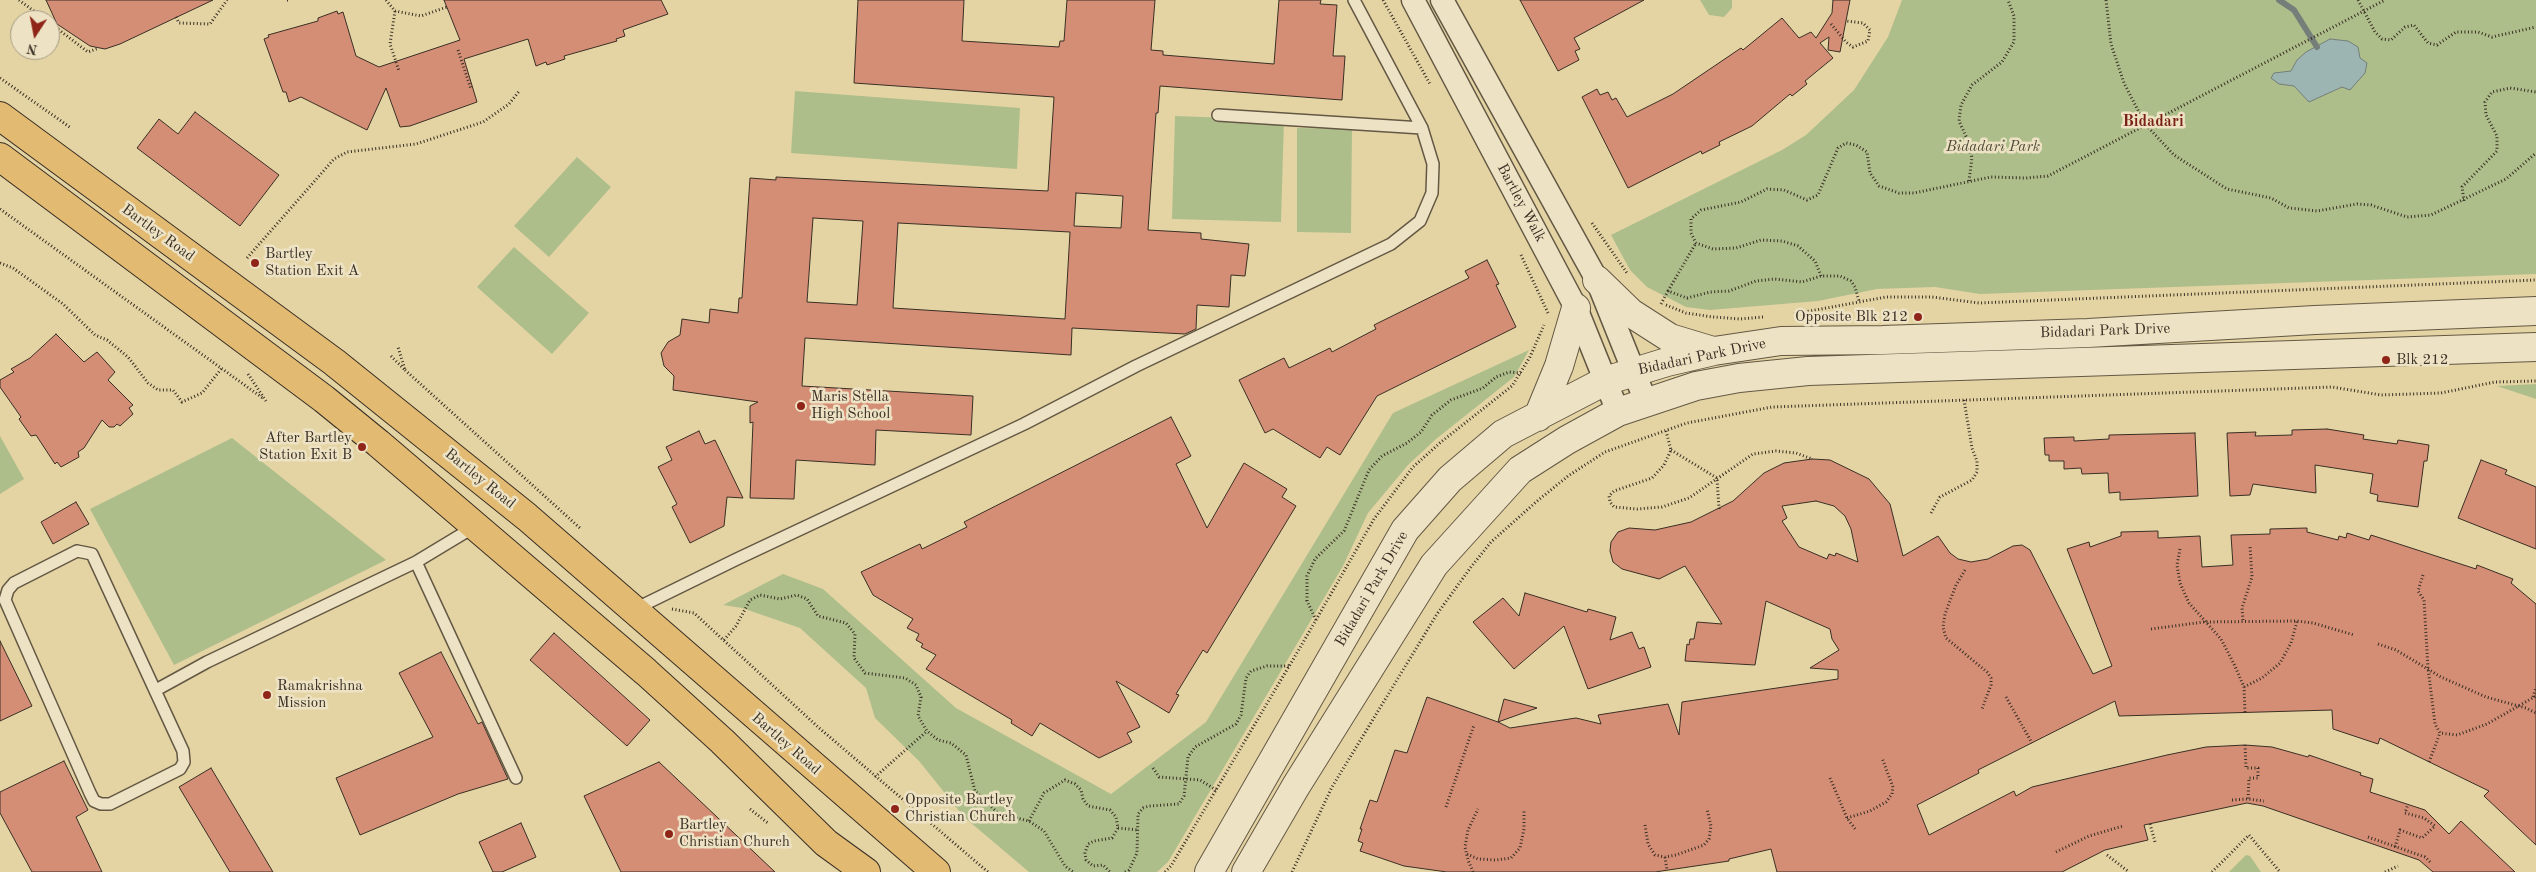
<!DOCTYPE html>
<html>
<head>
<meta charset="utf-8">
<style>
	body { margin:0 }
	#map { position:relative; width:2536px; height:872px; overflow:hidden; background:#e4d4a4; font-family:"Old Standard TT",serif }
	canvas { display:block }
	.north { position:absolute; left:10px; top:10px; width:50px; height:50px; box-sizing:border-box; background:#ede3c4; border:1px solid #a59b84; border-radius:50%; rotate:191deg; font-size:14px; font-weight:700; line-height:20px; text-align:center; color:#392f24 }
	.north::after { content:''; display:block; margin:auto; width:18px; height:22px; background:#8f2418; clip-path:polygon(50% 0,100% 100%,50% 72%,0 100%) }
</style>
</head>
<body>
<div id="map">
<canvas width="2536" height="872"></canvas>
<div class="north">N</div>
</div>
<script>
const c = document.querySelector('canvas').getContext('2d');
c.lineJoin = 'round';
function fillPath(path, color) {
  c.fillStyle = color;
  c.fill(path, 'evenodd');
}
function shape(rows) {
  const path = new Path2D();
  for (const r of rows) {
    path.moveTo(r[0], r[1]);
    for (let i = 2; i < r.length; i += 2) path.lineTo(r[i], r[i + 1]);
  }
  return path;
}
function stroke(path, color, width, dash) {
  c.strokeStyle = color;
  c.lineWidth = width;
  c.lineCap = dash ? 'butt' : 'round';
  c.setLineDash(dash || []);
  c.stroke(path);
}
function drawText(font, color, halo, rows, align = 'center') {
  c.font = font + ' "Old Standard TT",serif';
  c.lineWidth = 5;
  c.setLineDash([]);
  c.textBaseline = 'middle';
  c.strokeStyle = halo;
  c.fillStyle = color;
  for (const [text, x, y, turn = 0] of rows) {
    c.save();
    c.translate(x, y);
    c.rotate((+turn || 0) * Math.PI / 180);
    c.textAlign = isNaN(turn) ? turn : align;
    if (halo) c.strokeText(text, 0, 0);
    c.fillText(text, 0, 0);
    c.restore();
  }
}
fillPath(shape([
	[1700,0,1732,0,1732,8,1724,17,1709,15],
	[1902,0,2536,0,2536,274,1980,294,1935,287,1877,289,1818,301,1710,310,1686,307,1647,287,1630,270,1611,235,1782,150,1806,135,1854,90,1888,37],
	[795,91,1020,108,1017,169,791,153],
	[1175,116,1284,120,1281,222,1172,219],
	[1297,128,1352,129,1351,233,1297,232],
	[577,157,611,187,549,257,514,226],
	[514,247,589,313,552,354,477,287],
	[1529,350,1514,377,1436,439,1408,465,1368,513,1343,566,1168,862,1157,872,1029,872,964,817,919,761,875,718,866,688,800,628,742,608,723,605,783,574,823,589,956,708,1111,794,1206,722,1393,413],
	[2536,384,2536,399,2497,386],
	[0,436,24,479,0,494],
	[232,438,386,560,174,665,90,509],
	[2246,855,2250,856,2261,872,2229,872]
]), '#aebe8b');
const water = shape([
	[2330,39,2348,41,2358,47,2360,58,2367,63,2365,73,2350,90,2342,87,2309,102,2294,86,2279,84,2271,78,2274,73,2291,71,2297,60,2306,52,2330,39]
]);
fillPath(water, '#9cb5b3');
stroke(water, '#747f7a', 1);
stroke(shape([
	[2279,0,2294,10,2317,47]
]), '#747f7a', 6);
const building = shape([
	[46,0,213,0,120,44,105,49,90,46,57,24,46,0],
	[444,0,661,0,668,14,623,30,625,36,616,39,617,41,564,56,565,59,547,65,546,62,536,66,528,39,464,59,477,102,410,126,400,127,386,88,367,130,301,97,289,102,286,92,283,92,264,39,269,37,268,35,318,21,318,18,337,11,338,14,343,12,356,56,379,67,460,40,444,0],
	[858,0,964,0,962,41,1059,47,1060,41,1064,41,1067,0,1155,0,1151,50,1163,51,1163,55,1274,64,1279,0,1321,0,1320,4,1337,5,1333,56,1345,56,1342,100,1160,86,1158,113,1156,113,1148,230,1201,233,1201,239,1249,244,1245,276,1231,275,1229,307,1197,305,1196,329,1185,334,1072,328,1071,355,805,338,802,386,973,396,971,435,876,430,875,465,796,460,794,499,750,498,753,422,750,423,750,406,758,402,673,390,674,376,664,366,661,353,668,342,680,335,682,319,709,323,710,309,738,313,739,298,742,298,750,178,776,180,776,177,1048,191,1054,97,854,83,858,0],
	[1076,193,1123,196,1121,228,1074,226,1076,193],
	[813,218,863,221,857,305,807,302,813,218],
	[898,223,1070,232,1065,319,893,308,898,223],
	[1520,0,1644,0,1574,38,1580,49,1575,51,1579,60,1558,71,1520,0],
	[1833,0,1850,0,1840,52,1828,50,1829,37,1820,43,1833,58,1805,81,1807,84,1792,96,1790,94,1752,126,1719,142,1720,145,1702,154,1701,151,1628,188,1582,97,1597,89,1600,95,1608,92,1612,100,1616,98,1627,117,1673,94,1741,48,1743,50,1782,18,1799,38,1811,32,1816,38,1832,13,1833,0],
	[195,112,279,175,240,226,137,148,159,119,178,134,195,112],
	[1487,260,1499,284,1496,285,1516,327,1377,396,1340,455,1327,447,1320,458,1273,429,1265,433,1239,380,1284,358,1289,368,1330,348,1332,352,1376,329,1374,325,1469,278,1465,271,1487,260],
	[56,334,84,362,97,352,115,372,108,380,133,405,129,408,133,414,120,426,117,424,114,427,109,427,102,420,84,448,78,452,79,457,61,467,57,462,55,464,36,435,31,436,19,419,21,417,0,387,0,380,14,372,11,369,30,358,56,334],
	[1171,417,1191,456,1176,464,1207,528,1244,463,1287,489,1282,497,1296,506,1207,653,1203,650,1176,694,1179,695,1169,713,1116,681,1140,727,1127,733,1132,742,1099,758,1040,723,1032,736,1011,723,1012,720,926,669,936,655,921,647,923,644,916,640,919,634,907,628,913,619,873,595,861,572,920,544,922,549,967,527,964,522,1171,417],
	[2327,429,2364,435,2363,439,2397,444,2398,440,2429,445,2427,461,2424,461,2418,507,2377,501,2378,495,2370,493,2373,474,2315,465,2316,493,2253,484,2250,495,2230,496,2227,433,2256,432,2255,436,2292,435,2292,430,2327,429],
	[699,431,705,444,715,440,743,498,727,497,724,526,690,543,672,507,677,504,658,467,672,460,666,447,699,431],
	[2195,433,2198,496,2120,500,2120,492,2109,493,2108,473,2082,474,2081,468,2064,469,2064,461,2049,461,2049,455,2045,455,2044,438,2074,437,2074,441,2109,439,2109,435,2195,433],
	[1812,459,1830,460,1869,479,1890,504,1903,556,1938,536,1950,553,1958,559,1971,562,1988,559,2013,546,2022,545,2030,550,2093,674,2112,666,2067,549,2089,542,2090,547,2121,536,2121,532,2158,531,2158,538,2200,536,2202,567,2233,565,2231,535,2270,534,2270,529,2307,528,2307,532,2338,540,2339,536,2346,538,2347,533,2369,540,2371,535,2476,569,2477,565,2513,579,2511,583,2536,604,2536,845,2484,796,2489,791,2380,738,2378,744,2333,729,2332,710,2119,716,2115,701,1978,770,1979,773,1917,805,1929,835,2014,791,2016,796,2032,787,2167,755,2206,747,2245,745,2272,747,2308,757,2309,755,2361,773,2360,775,2373,779,2370,792,2425,810,2449,834,2461,821,2515,872,2433,872,2419,860,2263,806,2247,803,2144,825,2148,840,2105,850,2062,872,1777,872,1771,849,1729,859,1729,861,1655,872,1447,872,1404,866,1360,851,1363,843,1358,841,1362,829,1360,829,1370,800,1377,802,1395,750,1407,753,1427,697,1498,722,1504,699,1537,708,1498,722,1510,728,1576,718,1601,724,1598,715,1668,704,1679,735,1682,702,1838,679,1838,670,1810,668,1839,650,1832,639,1830,629,1766,601,1755,665,1685,661,1687,644,1689,645,1690,639,1694,639,1697,622,1722,624,1685,566,1659,579,1622,569,1613,562,1610,551,1611,542,1618,532,1629,528,1655,530,1691,522,1733,501,1764,473,1784,463,1812,459],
	[1816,501,1834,506,1845,516,1851,529,1858,562,1836,553,1835,556,1829,554,1827,559,1799,547,1782,521,1787,518,1782,506,1816,501],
	[2481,460,2507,470,2505,474,2536,487,2536,549,2458,518,2481,460],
	[76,502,89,524,53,544,41,522,76,502],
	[1525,593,1587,612,1588,609,1616,617,1610,640,1632,632,1639,649,1644,647,1651,667,1588,689,1564,626,1514,669,1473,622,1503,598,1519,616,1525,593],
	[554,633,650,720,627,746,530,660,554,633],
	[0,641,32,706,0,721,0,641],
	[441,652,478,724,482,722,508,779,458,794,360,835,336,778,433,737,399,673,441,652],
	[64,761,88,810,76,817,102,872,32,872,0,813,0,792,64,761],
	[659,762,775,872,621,872,584,796,659,762],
	[211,768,273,872,230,872,179,787,211,768],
	[521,823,536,857,502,872,493,872,479,842,521,823]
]);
fillPath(building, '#d58e76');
stroke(building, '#392f24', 1);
const service = shape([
	[1218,115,1422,128],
	[77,551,92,554,183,751,184,762,180,769,110,804,101,804,94,801,90,793,5,600,8,590,14,583,77,551],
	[416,562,516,778],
	[635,609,737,559,1024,424,1136,366,1391,244,1420,221,1432,193,1433,164,1422,128,1354,0],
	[156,690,207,662,416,562,474,527]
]);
const minor = shape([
	[1413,0,1576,308,1618,412],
	[1442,0,1597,280,1646,402]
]);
const tertiary = shape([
	[1597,280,1631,313,1670,338,1713,351],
	[1538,417,1559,366,1576,308],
	[1209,872,1405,530,1450,479,1503,434,1605,381,1667,362,1714,351,1781,341,1883,340,2088,333,2315,320,2536,311],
	[1246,872,1296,786,1434,565,1520,470,1567,440,1618,412,1696,386,1739,378,1808,371,2536,347]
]);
const trunk = shape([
	[0,116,334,362,527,517,936,872],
	[0,157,324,399,378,443,646,672,722,741,826,843,866,872]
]);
stroke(service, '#645844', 14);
stroke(minor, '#645844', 25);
stroke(tertiary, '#645844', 30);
stroke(trunk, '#392f24', 30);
stroke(shape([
	[19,0,46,20],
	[287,0,290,0],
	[386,0,395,11,421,16,447,7],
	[1383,0,1430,84],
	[2106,0,2111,44,2124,83,2145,124,2174,155,2227,189,2271,198,2289,208,2317,211,2357,204,2371,205,2407,217,2431,215,2506,179,2536,153],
	[2358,0,2375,32,2382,39,2391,40,2405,27,2414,25,2428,43,2437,45,2456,32,2478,32,2492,37,2536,27],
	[395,11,390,44,399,71],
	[176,17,179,23,210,24,227,0],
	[50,23,88,52,99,48],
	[1831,24,1846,42,1853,47,1868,41,1870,30,1863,23,1846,21],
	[458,50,471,89],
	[0,78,71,128],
	[1969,181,1972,158,1969,143,1959,121,1961,105,1972,85,2002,62,2014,42,2014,16,2008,0],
	[2464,201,2462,187,2497,151,2497,136,2486,115,2485,102,2492,92,2510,88,2536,92],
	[0,209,264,399],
	[1592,223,1627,273],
	[1521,255,1548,313],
	[247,258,334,159,347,152,416,144,483,122,509,104,520,90],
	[0,263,13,268,63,304,95,335,107,340,128,357,148,383,158,390,173,390,182,402,202,393,222,368],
	[1821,276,1815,261,1798,246,1782,241,1761,240,1736,248,1713,249,1696,243,1691,233,1691,219,1701,210,1741,202,1767,189,1784,190,1807,200,1818,195,1838,148,1846,143,1856,145,1867,152,1870,173,1879,186,1899,193,1914,193,1991,177,2026,178,2048,176,2385,0],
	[1668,291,1696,243],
	[1661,304,1668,291,1687,298,1710,292,1729,291,1756,281,1775,279,1802,282,1821,276,1840,276,1851,281,1855,287,1859,301],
	[1666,305,1686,313,1713,317,1740,319,1763,317],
	[1794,314,1886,297,1932,297,1979,303,2536,280],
	[391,356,405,370,398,347],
	[405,370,581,529],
	[248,374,266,401],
	[1666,431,1671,450,1664,465,1652,478,1614,491,1609,496,1610,502,1614,507,1637,509,1662,507,1689,498,1753,454,1776,451,1796,453,1812,459],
	[319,439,337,442],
	[1671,450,1717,478,1719,509],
	[1931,513,1940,497,1972,480,1977,472,1977,461,1972,448,1964,400],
	[2180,549,2177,565,2180,583,2189,603,2221,639,2234,664,2244,687,2245,713],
	[1965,570,1956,585,1945,614,1943,627,1946,638,1987,672,1991,678,1991,685,1982,709],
	[2423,575,2418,591,2424,600,2428,668,2435,724,2440,733,2457,735,2487,724,2536,696],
	[672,609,694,613,818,727,988,872],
	[1316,620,1307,601,1307,576,1315,559,1344,531,1369,470,1382,456,1407,443,1421,432,1432,415,1451,400,1483,388,1496,377,1509,372,1521,373],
	[2243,620,2242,608,2252,577,2250,546],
	[2151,629,2204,622,2297,621,2313,623,2354,635],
	[724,640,736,626,750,600,760,595,780,599,797,595,807,599,818,616,846,623,855,634,854,658,865,673,905,678,916,685,921,697,918,716,927,731,938,740,951,743,966,755,975,791,999,814,1029,821,1044,831,1065,866,1073,872],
	[2378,644,2396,650,2441,677,2486,697,2526,708,2536,713],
	[2244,687,2262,678,2280,663,2291,643,2297,621],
	[2006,697,2032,743],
	[2533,697,2536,687],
	[2245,745,2246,768,2258,768,2258,778,2249,778,2248,799],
	[2429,762,2440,733],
	[1153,768,1159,777,1200,780,1216,790],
	[875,777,927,731],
	[1830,778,1847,818,1856,830],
	[2232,800,2248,799,2264,801],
	[1446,807,1474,725],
	[750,809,769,824],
	[1847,818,1870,811,1886,802,1892,794,1893,787,1882,758],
	[1029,821,1044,793,1065,780,1075,784,1081,790,1083,799,1088,806,1110,810,1116,817,1118,828,1112,838,1094,841,1088,844,1085,853,1086,860,1093,866,1103,865,1110,872],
	[2150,824,2155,842],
	[1645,825,1648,844,1655,855,1665,857,1676,855,1704,845,1709,839,1711,826,1707,809],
	[1118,828,1139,830],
	[2368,837,2425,857,2431,863],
	[2395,847,2400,830,2422,838,2435,826,2424,818,2405,813,2408,804],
	[2056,852,2089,836,2123,826],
	[1467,854,1478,859,1496,860,1511,858,1520,848,1524,829,1524,811],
	[2107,855,2129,872],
	[1665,857,1667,870],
	[1125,872,1129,870,1137,853,1138,814,1143,808,1149,806,1179,804,1184,796,1188,757,1195,747,1236,724,1241,715,1246,678,1251,671,1267,666,1289,666],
	[1165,872,1171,866,1301,646,1374,519,1413,467,1441,442,1512,386,1530,357,1544,325],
	[1292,872,1332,787,1437,614,1471,567,1491,542,1536,502,1568,476,1605,452,1687,423,1772,407,2332,387,2381,395,2441,393,2495,382,2536,381],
	[1473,872,1468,860,1465,847,1468,830,1478,809],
	[2212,872,2249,835,2280,872],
	[2385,872,2398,866]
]), '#392f24', 3, [1, 2.5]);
stroke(service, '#ede3c4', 11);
stroke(minor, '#ede3c4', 22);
stroke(tertiary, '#ede3c4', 28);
stroke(trunk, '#e2ba72', 28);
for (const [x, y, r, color] of [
	[255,263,5,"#8f2418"],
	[1918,317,5,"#8f2418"],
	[2386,360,5,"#8f2418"],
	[801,406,5,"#8f2418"],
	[362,447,5,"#8f2418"],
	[267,695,5,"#8f2418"],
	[895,809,5,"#8f2418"],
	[669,834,5,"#8f2418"]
]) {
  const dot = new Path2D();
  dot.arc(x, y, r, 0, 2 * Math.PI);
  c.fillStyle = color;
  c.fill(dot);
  stroke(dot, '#ede3c4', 2);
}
drawText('italic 15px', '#504c39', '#ede3c4', [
	["Bidadari Park",1993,147]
]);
drawText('15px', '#392f24', '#ede3c4', [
	["Bartley Walk",1521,203,62],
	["Bartley Road",158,233,36],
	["Bidadari Park Drive",2105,331,-2],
	["Bidadari Park Drive",1702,357,-12],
	["Bartley Road",480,479,39],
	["Bidadari Park Drive",1372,589,-60],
	["Bartley Road",786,744,41]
]);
drawText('15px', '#392f24', '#ede3c4', [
	["Bartley",265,254],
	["Station Exit A",265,271],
	["Opposite Blk 212",1908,317,"right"],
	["Blk 212",2396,360],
	["Maris Stella",811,397],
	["High School",811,414],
	["After Bartley",352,438,"right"],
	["Station Exit B",352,455,"right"],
	["Ramakrishna",277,686],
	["Mission",277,703],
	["Opposite Bartley",905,800],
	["Christian Church",905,817],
	["Bartley",679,825],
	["Christian Church",679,842]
], 'left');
drawText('bold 16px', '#7a1f14', '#ede3c4', [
	["Bidadari",2153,122]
]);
</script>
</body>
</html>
